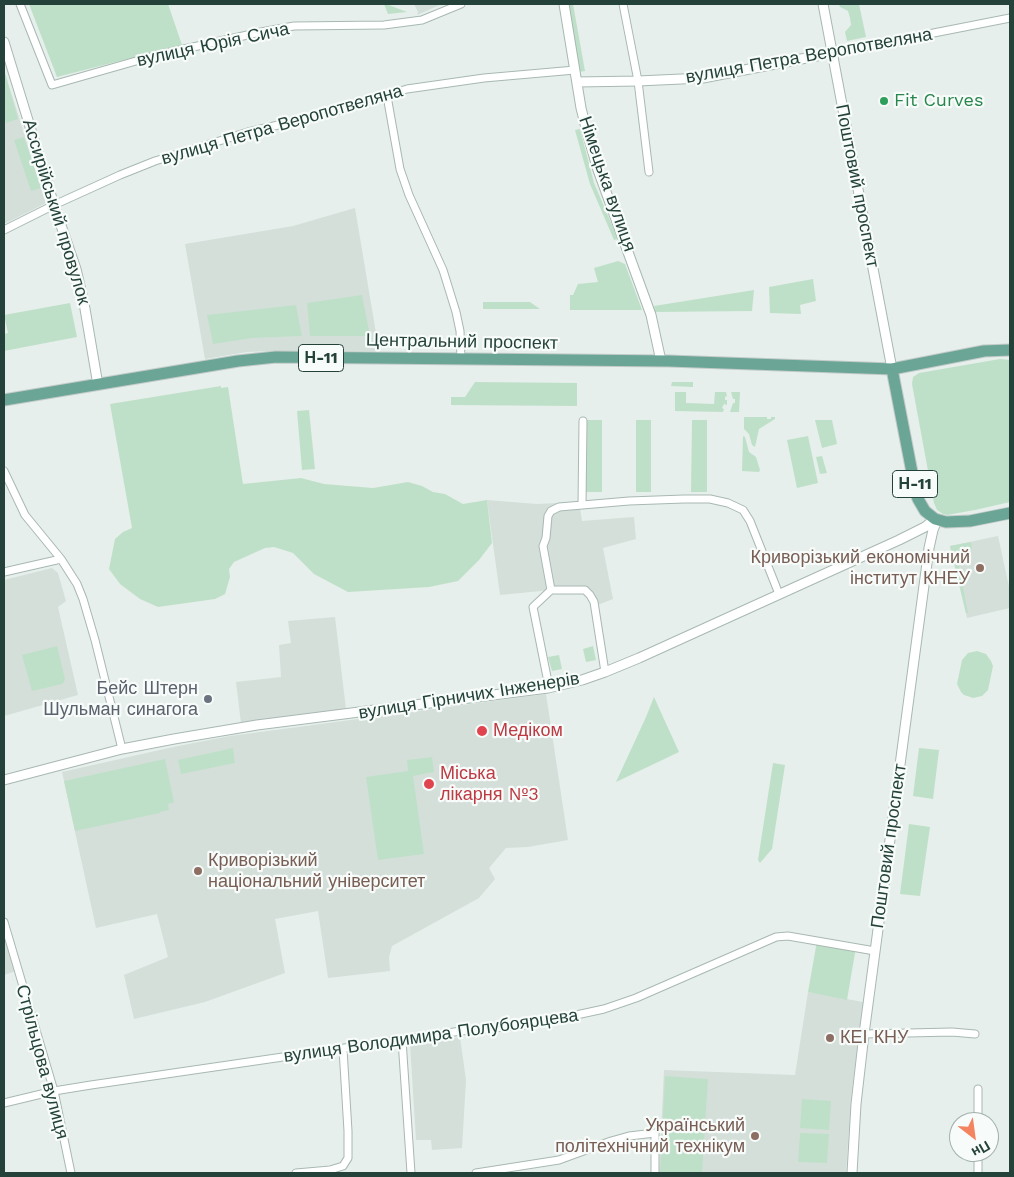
<!DOCTYPE html>
<html>
<head>
<meta charset="utf-8">
<style>
	body { margin:0 }
	#map { position:relative; width:1014px; height:1177px; overflow:hidden; background:#e6efeb; font-family:"Work Sans",sans-serif }
	canvas { display:block }
	.frame { position:absolute; inset:0; border:5px solid #24423a; pointer-events:none }
	.north { position:absolute; left:949px; top:1112px; width:50px; height:50px; box-sizing:border-box; background:#f7fbf9; border:1px solid #a3b1ad; border-radius:50%; rotate:150deg; font-size:14px; font-weight:700; line-height:20px; text-align:center; color:#24423a }
	.north::after { content:''; display:block; margin:auto; width:18px; height:22px; background:#f4845f; clip-path:polygon(50% 0,100% 100%,50% 72%,0 100%) }
</style>
</head>
<body>
<div id="map">
<canvas width="1014" height="1177"></canvas>
<div class="frame"></div>
<div class="north">Пн</div>
</div>
<script>
const c = document.querySelector('canvas').getContext('2d');
c.lineJoin = 'round';
function fillPath(path, color) {
  c.fillStyle = color;
  c.fill(path, 'evenodd');
}
function shape(rows) {
  const path = new Path2D();
  for (const r of rows) {
    path.moveTo(r[0], r[1]);
    for (let i = 2; i < r.length; i += 2) path.lineTo(r[i], r[i + 1]);
  }
  return path;
}
function stroke(path, color, width, dash) {
  c.strokeStyle = color;
  c.lineWidth = width;
  c.lineCap = dash ? 'butt' : 'round';
  c.setLineDash(dash || []);
  c.stroke(path);
}
function drawText(font, color, halo, rows, align = 'center') {
  c.font = font + ' "Work Sans",sans-serif';
  c.lineWidth = 4.5;
  c.setLineDash([]);
  c.textBaseline = 'middle';
  c.strokeStyle = halo;
  c.fillStyle = color;
  for (const [text, x, y, turn = 0] of rows) {
    c.save();
    c.translate(x, y);
    c.rotate((+turn || 0) * Math.PI / 180);
    c.textAlign = isNaN(turn) ? turn : align;
    if (halo) c.strokeText(text, 0, 0);
    c.fillText(text, 0, 0);
    c.restore();
  }
}
fillPath(shape([
	[414,4,442,4,417,15,418,12],
	[4,70,46,203,4,224],
	[355,208,379,351,269,351,247,352,205,359,185,244,293,226],
	[487,500,537,504,579,502,582,521,634,517,636,539,603,548,613,599,595,606,585,590,551,590,500,595],
	[998,536,1010,591,1010,608,967,618,950,546],
	[52,568,58,573,66,601,58,607,78,695,4,716,4,580],
	[335,617,346,709,241,723,236,682,281,677,279,645,291,643,288,621],
	[546,694,568,840,528,847,506,848,489,868,495,879,479,898,392,946,389,957,390,971,328,978,318,911,275,919,285,973,205,1002,134,1019,124,975,168,957,157,914,96,928,62,772,173,747,230,736],
	[4,922,19,970,4,975],
	[808,992,863,1002,851,1098,846,1173,659,1173,664,1070,795,1075],
	[460,1037,466,1080,462,1148,432,1150,431,1140,416,1140,410,1044]
]), '#d4dfda');
fillPath(shape([
	[29,4,168,4,182,45,57,77],
	[384,4,386,4,407,12,388,14],
	[567,4,573,4,585,71,579,72],
	[839,4,859,4,866,37,847,41,845,32,851,25,850,18,848,11,840,7],
	[4,70,18,119,6,123,4,116],
	[580,129,594,183,618,239,614,240,590,184,575,130],
	[24,137,41,188,31,191,14,140],
	[618,261,625,264,642,310,570,310,570,295,573,295,578,284,598,282,594,268],
	[813,279,816,301,800,305,801,314,770,313,769,287],
	[754,290,752,311,655,312,654,306],
	[362,295,370,336,310,336,307,303],
	[483,302,530,302,540,309,483,309],
	[70,303,77,337,4,351,4,334,8,333,4,315],
	[296,305,302,336,252,338,213,344,207,315],
	[1000,359,1010,360,1010,502,975,510,947,515,943,514,937,510,934,503,912,384,913,377,919,373],
	[475,382,577,383,577,406,451,405,451,397,465,397],
	[672,382,693,382,693,387,671,386],
	[221,386,221,388,228,387,243,484,301,478,324,484,373,488,408,482,422,486,433,492,445,494,463,504,487,500,492,543,479,560,458,581,429,587,348,592,314,574,293,553,274,547,265,548,234,562,229,569,230,577,225,594,215,599,158,607,140,599,120,584,109,569,115,539,123,532,132,528,110,404],
	[675,392,686,392,686,403,714,404,715,392,726,392,727,396,725,397,725,400,727,400,727,405,724,404,722,408,724,409,723,412,675,411],
	[731,392,740,392,739,412,730,412,733,403,735,403,735,399,733,399],
	[309,410,315,469,302,470,297,411],
	[744,417,767,417,767,419,771,419,771,417,775,417,775,419,759,429,755,447,752,445,749,434,744,429],
	[586,420,602,420,602,492,586,492],
	[636,420,651,420,651,492,636,492],
	[692,420,707,420,707,492,691,492],
	[815,420,832,420,837,444,822,448],
	[743,436,745,437,749,452,756,457,760,470,759,472,742,471],
	[808,436,818,483,797,488,787,440],
	[822,456,827,473,820,474,816,457],
	[971,542,972,549,966,550,966,554,957,556,968,613,966,613,950,546],
	[57,646,65,679,64,682,62,684,32,691,22,655],
	[593,646,596,660,586,662,583,649],
	[977,651,986,654,991,661,993,666,988,690,982,696,973,698,964,695,961,692,957,684,962,660,968,653],
	[559,655,562,669,552,671,548,657],
	[654,697,679,752,616,782,646,717],
	[233,748,235,763,181,774,178,760],
	[919,748,939,750,933,799,913,796],
	[432,757,434,772,413,776,424,854,378,860,366,777,408,771,407,760],
	[165,759,174,802,168,804,169,810,160,812,160,813,75,831,64,781],
	[773,763,785,765,772,849,760,863,758,860],
	[909,824,930,827,920,896,900,894],
	[817,941,856,947,847,1000,808,992],
	[665,1076,708,1079,702,1173,660,1173],
	[802,1099,831,1101,829,1130,800,1128],
	[800,1133,829,1134,827,1163,798,1162]
]), '#bfe0c8');
const minor = shape([
	[20,4,52,85,157,55,261,32,294,26,384,25,422,20,461,4],
	[623,4,638,81,649,172],
	[832,53,1010,18],
	[387,96,400,169,409,195,443,270,456,312,460,331,461,360],
	[4,230,54,205,120,175,155,161,248,132,330,113,407,89,484,78,575,70],
	[4,471,25,515,61,559,77,584,83,599,95,640,122,749],
	[582,505,583,421],
	[4,572,61,559],
	[605,672,594,602,590,595,585,590,551,590,543,546,546,538,548,516,551,511,559,507,629,501,684,499,710,499,728,503,743,510,750,521,779,594],
	[548,688,547,677,533,607,551,590],
	[4,922,54,1091,71,1173],
	[864,1034,952,1032,975,1034],
	[402,1040,411,1173],
	[4,1103,54,1091,91,1085,461,1031,526,1025,567,1017,604,1009,636,998,776,937,788,936,875,951],
	[978,1122,978,1089],
	[296,1173,330,1170,343,1166,348,1158,348,1131,343,1049],
	[476,1173,559,1160,611,1141,629,1136,655,1133,655,1173],
	[978,1173,978,1152]
]);
const tertiary = shape([
	[564,4,581,108,587,132,598,170,651,315,661,361],
	[823,4,892,369],
	[4,42,54,205,76,269,84,303,98,385],
	[577,82,638,81,703,78,832,53],
	[4,780,122,749,174,739,257,725,548,688,582,680,605,672,639,658,899,540,925,527,935,519],
	[852,1173,856,1104,864,1034,929,548,933,530,937,520]
]);
const primary = shape([
	[892,369,916,493,918,499,925,511,935,519,946,522,970,521,1010,513],
	[4,400,238,361,276,357,669,361,892,369,984,351,1010,350]
]);
stroke(minor, '#a8b8b2', 9);
stroke(tertiary, '#a8b8b2', 11);
stroke(primary, '#c2cac8', 13);
stroke(minor, '#fff', 7);
stroke(tertiary, '#fff', 9);
stroke(primary, '#6aa596', 11);
for (const [x, y, r, color] of [
	[884,101,5,"#2e9e5b"],
	[980,568,5,"#8d6e63"],
	[208,699,5,"#6b7280"],
	[482,731,6,"#e0444e"],
	[429,784,6,"#e0444e"],
	[198,871,5,"#8d6e63"],
	[830,1038,5,"#8d6e63"],
	[755,1136,5,"#8d6e63"]
]) {
  const dot = new Path2D();
  dot.arc(x, y, r, 0, 2 * Math.PI);
  c.fillStyle = color;
  c.fill(dot);
  stroke(dot, '#f7fbf9', 2);
}
for (const [x, y, w] of [
	[321,358,45],
	[915,484,45]
]) {
  const box = new Path2D();
  box.roundRect(x - w / 2, y - 13.5, w, 27, 4);
  c.fillStyle = '#f7fbf9';
  c.fill(box);
  stroke(box, '#24423a', 1);
}
drawText('bold 16px', '#24423a', null, [
	["Н-11",321,358],
	["Н-11",915,484]
]);
drawText('18px', '#24423a', '#f7fbf9', [
	["вулиця Юрія Сича",213,45,-12],
	["вулиця Петра Веропотвеляна",809,56,-10],
	["вулиця Петра Веропотвеляна",282,125,-16],
	["Німецька вулиця",607,184,71],
	["Поштовий проспект",857,186,79],
	["Ассирійський провулок",56,212,73],
	["Центральний проспект",462,342,1],
	["вулиця Гірничих Інженерів",469,696,-9],
	["Поштовий проспект",889,846,-82],
	["вулиця Володимира Полубоярцева",431,1036,-8],
	["Стрільцова вулиця",42,1062,75]
]);
drawText('18px', '#27864d', '#f7fbf9', [
	["Fit Curves",894,101]
], 'left');
drawText('18px', '#785e54', '#f7fbf9', [
	["Криворізький економічний",970,558],
	["інститут КНЕУ",970,579],
	["Криворізький",208,861,"left"],
	["національний університет",208,882,"left"],
	["КЕІ КНУ",840,1038,"left"],
	["Український",745,1126],
	["політехнічний технікум",745,1147]
], 'right');
drawText('18px', '#5b616d', '#f7fbf9', [
	["Бейс Штерн",198,689],
	["Шульман синагога",198,710]
], 'right');
drawText('18px', '#be3a42', '#f7fbf9', [
	["Медіком",493,731],
	["Міська",440,774],
	["лікарня №3",440,795]
], 'left');
</script>
</body>
</html>
